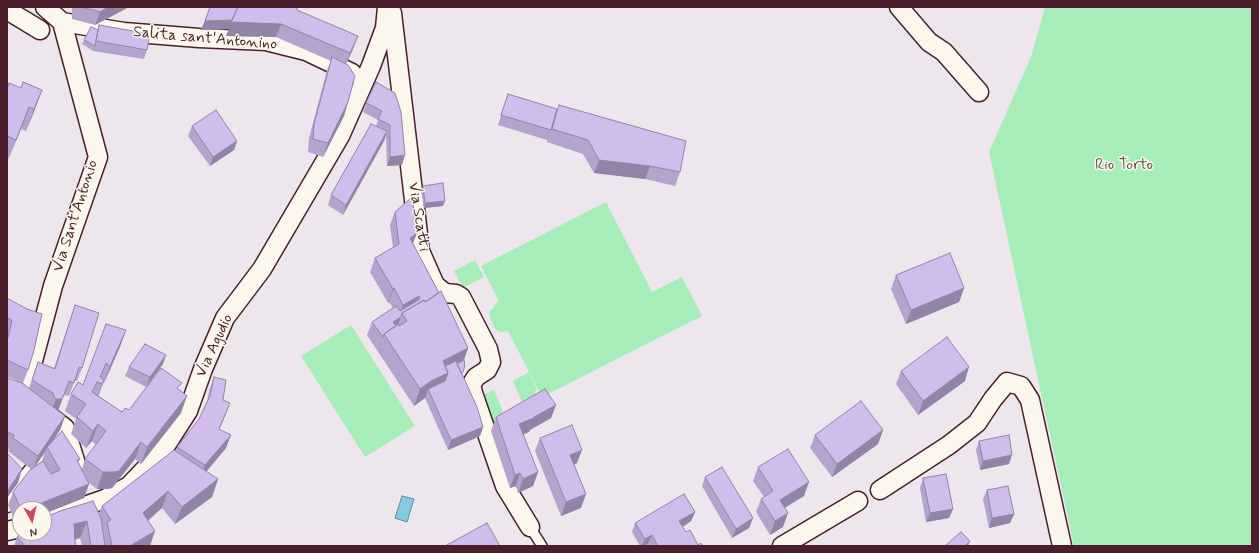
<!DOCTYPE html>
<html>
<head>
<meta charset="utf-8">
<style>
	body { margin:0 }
	#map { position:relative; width:1259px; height:553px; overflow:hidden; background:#eee6ed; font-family:Mynerve,sans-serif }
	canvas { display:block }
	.frame { position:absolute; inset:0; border:8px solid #4a1f2b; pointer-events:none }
	.north { position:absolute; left:12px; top:501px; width:40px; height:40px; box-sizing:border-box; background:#fbf7ec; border:1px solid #b4a19f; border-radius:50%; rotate:172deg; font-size:11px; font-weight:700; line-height:16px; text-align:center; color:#4a1f2b }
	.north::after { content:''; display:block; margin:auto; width:14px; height:18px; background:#d1495b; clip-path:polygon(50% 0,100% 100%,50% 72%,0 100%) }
</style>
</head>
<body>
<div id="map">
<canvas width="1259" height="553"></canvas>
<div class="frame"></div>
<div class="north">N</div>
</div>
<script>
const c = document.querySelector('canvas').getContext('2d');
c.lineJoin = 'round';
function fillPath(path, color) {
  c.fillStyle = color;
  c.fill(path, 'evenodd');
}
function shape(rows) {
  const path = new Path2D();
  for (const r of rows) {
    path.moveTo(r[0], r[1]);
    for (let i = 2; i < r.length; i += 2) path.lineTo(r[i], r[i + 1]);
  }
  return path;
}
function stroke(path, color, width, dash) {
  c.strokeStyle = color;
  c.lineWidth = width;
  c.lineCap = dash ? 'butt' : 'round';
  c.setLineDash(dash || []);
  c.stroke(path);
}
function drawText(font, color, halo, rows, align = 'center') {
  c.font = font + ' Mynerve,sans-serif';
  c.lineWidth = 3;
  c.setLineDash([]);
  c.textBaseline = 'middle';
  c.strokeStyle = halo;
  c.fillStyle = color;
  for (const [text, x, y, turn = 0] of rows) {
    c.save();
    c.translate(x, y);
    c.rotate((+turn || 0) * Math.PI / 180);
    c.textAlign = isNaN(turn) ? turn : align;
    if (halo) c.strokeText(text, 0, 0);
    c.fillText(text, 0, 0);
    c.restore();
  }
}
fillPath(shape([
	[1045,7,1252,7,1252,546,1074,546,989,152,1031,57],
	[606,202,652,292,682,277,702,316,542,397,508,331,500,332,496,330,493,325,489,315,489,312,495,306,494,304,499,301,481,266],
	[475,260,484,277,463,288,454,271],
	[351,325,415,426,365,457,301,356],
	[529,372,537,390,535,392,540,403,526,411,513,381],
	[494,390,507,421,491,431,480,396]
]), '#a6edba');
const water = shape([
	[402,496,414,499,407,522,395,518,402,496]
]);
fillPath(water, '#82cce3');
stroke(water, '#6c8799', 1);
const service = shape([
	[530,527,542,546]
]);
const minor = shape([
	[45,7,62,22,124,32,199,38,266,41,306,51,352,73],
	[899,7,929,42,944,52,979,92],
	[7,10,40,30],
	[392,13,420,251,435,285,445,293,456,294,461,297,488,349,491,362,487,370,476,377,471,385,473,393,505,486,530,527],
	[7,385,25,391,53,286,98,157,62,22],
	[43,411,65,428,77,467],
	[880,490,949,445,977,423,993,399,1007,382,1021,386,1030,400,1062,546],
	[7,503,58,441],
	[44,520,105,499,129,486,163,450,188,411,203,369,225,318,262,269,340,136,371,66,385,28,387,7],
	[7,531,20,528],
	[782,546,858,501]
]);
stroke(service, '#4a1f2b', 12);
stroke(minor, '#4a1f2b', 21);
stroke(service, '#fbf7ec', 9);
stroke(minor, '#fbf7ec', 18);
fillPath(shape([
	[72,7,129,7,95,25,72,19],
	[210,7,297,10,353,49,346,64,348,102,344,116,323,157,308,152,309,138,327,70,331,61,276,37,226,36,229,29,201,30],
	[99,25,147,50,144,59,93,51,82,44,84,40,98,30],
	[376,82,402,165,387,166,386,135,384,141,343,215,328,205,331,195,376,126,378,120,363,112],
	[21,88,42,90,26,131,21,129,7,162,7,89],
	[508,94,680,172,675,186,645,179,594,173,583,154,547,142,547,140,498,125],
	[192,126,237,141,234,150,210,166,188,136],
	[423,186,443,206,424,208,421,191],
	[395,212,413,244,468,348,464,360,462,375,483,427,480,436,448,450,425,398,414,406,367,335,372,322,393,308,389,302,388,303,370,272,375,258,393,248,390,225],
	[896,275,964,288,959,302,906,324,891,289],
	[7,298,28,370,23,383,29,388,38,362,54,368,75,305,82,368,77,381,75,380,69,396,64,395,58,411,65,416,60,430,52,442,80,459,78,462,82,469,85,459,96,445,92,441,86,448,71,434,76,419,65,411,71,394,83,385,126,330,120,347,104,383,103,383,98,396,122,412,129,410,179,390,181,413,141,464,135,459,112,488,107,489,97,489,88,482,89,484,84,498,44,509,20,509,20,522,16,524,8,505,13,492,31,469,8,451,9,449,7,448,7,380,22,383,7,376,7,336,8,334,7,334],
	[45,452,42,461,35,466],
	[163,364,146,387,125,376,129,367],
	[901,371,965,381,918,415,896,384],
	[214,377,223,400,225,416,219,429,226,448,206,472,218,479,212,497,175,524,162,508,148,521,150,546,82,546,80,538,75,540,76,546,14,546,17,537,99,514,102,506,176,451,177,447,199,419,207,404,209,391],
	[556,405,551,418,530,430,529,432,523,434,538,472,533,486,518,493,516,486,510,488,491,431,496,417],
	[883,430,878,444,832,477,810,448,815,435],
	[540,438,577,463,574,465,581,508,561,516,535,451],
	[979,441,1009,464,980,470,976,450],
	[758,467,804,496,785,508,783,527,770,535,756,512,761,499,764,497,753,481],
	[705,477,753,518,749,528,732,538,702,486],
	[923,478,953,509,949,518,926,522,920,488],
	[987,490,1014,514,1010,523,989,528,983,499],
	[695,512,691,521,683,527,686,532,698,545,703,546,649,546,648,544,645,546,640,546,632,532,635,523]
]), '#b3a3cd');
fillPath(shape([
	[108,7,129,7,95,25,100,12],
	[232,20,281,24,276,37,226,36,229,29,201,30,205,21],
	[358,36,353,49,345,67,350,53],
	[42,90,34,112,26,131,34,109],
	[348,102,344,116,323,157,328,143],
	[29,107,21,129,7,162,16,140],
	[387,131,384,141,343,215,346,205],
	[237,141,234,150,210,166,213,157],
	[405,155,402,165,387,166,390,157],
	[599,160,650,166,645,179,594,173],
	[445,201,443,206,424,208,425,203],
	[417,233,412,246,410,238],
	[394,288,389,302,388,303,393,289],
	[964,288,959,302,906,324,911,310],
	[419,296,414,308,407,321,402,313,392,341,393,322,398,318,403,305],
	[126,330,120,347,104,383,110,366],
	[468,348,462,365,443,375,443,361],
	[166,355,163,364,146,387,150,377],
	[969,367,965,381,918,415,923,401],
	[448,373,442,390,428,389,425,398,414,406,420,389,431,381],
	[104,380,98,397,96,401,102,384],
	[187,396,181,413,141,464,147,447],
	[63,397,58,411,51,413,56,399],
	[230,403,225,416,214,442,219,429],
	[556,405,551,418,530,430,529,432,514,438,519,424],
	[65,416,60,430,48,448,47,447,45,452,33,470,38,456],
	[98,424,92,441,86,448,93,431],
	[483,427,480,436,448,450,451,440],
	[883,430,878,444,832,477,837,464],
	[231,435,226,448,200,479,205,465],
	[141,442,135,459,112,488,107,489,97,489,103,472],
	[582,450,577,463,565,468,570,455],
	[1012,455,1009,464,980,470,983,461],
	[22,469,18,483,7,498,7,492],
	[538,472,533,486,518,493,523,479],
	[520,473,516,486,510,488,515,475],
	[218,479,212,497,175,524,182,507],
	[809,482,804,496,775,513,780,500],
	[89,484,84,498,44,514,44,509,25,509],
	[168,491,162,508,136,530,143,513],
	[586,494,581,508,561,516,566,502],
	[953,509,949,518,926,522,930,513],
	[695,512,691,521,676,531,679,521],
	[20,513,20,522,16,524],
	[788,513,783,527,770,535,775,521],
	[1014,514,1010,523,989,528,992,518],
	[753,518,749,528,732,538,736,529],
	[87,521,80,538,68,541,74,524],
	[155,531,150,546,130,546],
	[652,535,648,544,645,546,642,546,645,539],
	[970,541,968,546,965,546]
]), '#9284a7');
const building = shape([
	[82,7,108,7,100,12,82,7],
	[210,7,238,7,232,20,205,21,210,7],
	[238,7,295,7,297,8,297,10,358,36,350,53,281,24,231,22,238,7],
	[99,25,150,34,147,50,96,41,99,25],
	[91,27,98,30,95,46,84,40,91,27],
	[332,57,348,65,355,76,348,102,328,143,313,139,314,124,332,57],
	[23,82,42,90,34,109,29,107,16,140,7,136,7,89,9,83,21,88,23,82],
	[376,82,395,93,401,112,405,155,390,157,390,125,378,119,382,111,366,103,376,82],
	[508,94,557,109,551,130,501,115,508,94],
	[559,105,686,141,680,172,650,166,599,160,588,140,552,129,559,105],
	[216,110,237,141,213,157,192,126,216,110],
	[371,124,387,131,346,205,331,195,371,124],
	[443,183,445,201,425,203,423,186,443,183],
	[412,197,417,233,410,238,439,293,425,302,424,300,402,313,401,317,393,322,396,326,384,334,383,337,372,322,396,306,400,311,420,299,419,296,403,305,394,288,393,289,375,258,399,244,395,212,412,197],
	[950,253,964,288,911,310,896,275,950,253],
	[441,291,468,348,443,361,448,373,431,381,420,389,384,334,398,324,399,326,407,321,402,313,424,300,425,302,441,291],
	[7,298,27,309,42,314,34,350,28,370,7,360,7,342,12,320,7,318,7,298],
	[75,305,99,313,82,368,79,367,74,383,69,381,63,397,61,399,56,399,54,397,53,393,32,380,38,362,55,369,75,305],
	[106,324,126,330,110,366,106,363,100,377,104,380,102,384,97,382,92,392,122,412,125,408,129,410,161,368,182,383,177,388,187,396,147,447,141,442,119,471,114,472,103,472,85,459,106,431,98,424,93,431,77,417,86,404,71,394,78,382,83,385,106,324],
	[947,337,969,367,923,401,901,371,947,337],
	[145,344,166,355,150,377,129,367,145,344],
	[464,360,465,365,463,372,461,373,457,364,464,360],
	[456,361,477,407,483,427,451,440,428,389,445,381,448,373,445,366,456,361],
	[214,377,226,380,223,400,230,403,219,429,231,435,205,465,177,447,199,419,210,396,214,377],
	[8,378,22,383,65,416,38,456,13,438,14,435,7,432,7,380,8,378],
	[545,389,556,405,534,417,534,418,519,424,538,472,523,479,520,473,515,475,496,417,545,389],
	[861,401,883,430,837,464,815,435,861,401],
	[572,425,582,450,570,455,586,494,566,502,540,438,572,425],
	[62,431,80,459,77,460,89,484,39,504,25,509,21,509,13,492,30,470,43,461,51,474,60,470,47,447,62,431],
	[1009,435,1012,455,983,461,979,441,1009,435],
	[788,449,809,482,780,500,788,513,775,521,761,499,773,491,758,467,788,449],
	[174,450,218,479,182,507,168,491,143,513,155,531,130,546,112,546,107,522,111,520,102,506,174,450],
	[7,453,22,469,7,492,7,453],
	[722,467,753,518,736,529,705,477,722,467],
	[946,474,953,509,930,513,923,478,946,474],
	[1008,486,1014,514,992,518,987,490,1008,486],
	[684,494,695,512,679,521,686,532,690,530,698,545,701,543,703,546,658,546,652,535,645,539,635,523,684,494],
	[93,501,101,518,105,546,91,546,87,521,74,524,75,542,76,546,25,546,17,537,21,533,44,533,44,518,60,511,93,501],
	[487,523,500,546,445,546,487,523],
	[961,532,970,541,965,546,945,546,961,532]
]);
fillPath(building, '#d0bdee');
stroke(building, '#9284a7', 1);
drawText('16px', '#4a1f2b', '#fbf7ec', [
	["Salita sant'Antonino",205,39,5],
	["Via Sant'Antonio",76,216,-72],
	["Via Scatti",418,217,81],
	["Via Agudio",215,346,-65]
]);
drawText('16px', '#61524f', '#fbf7ec', [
	["Rio Torto",1124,166]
]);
</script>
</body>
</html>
